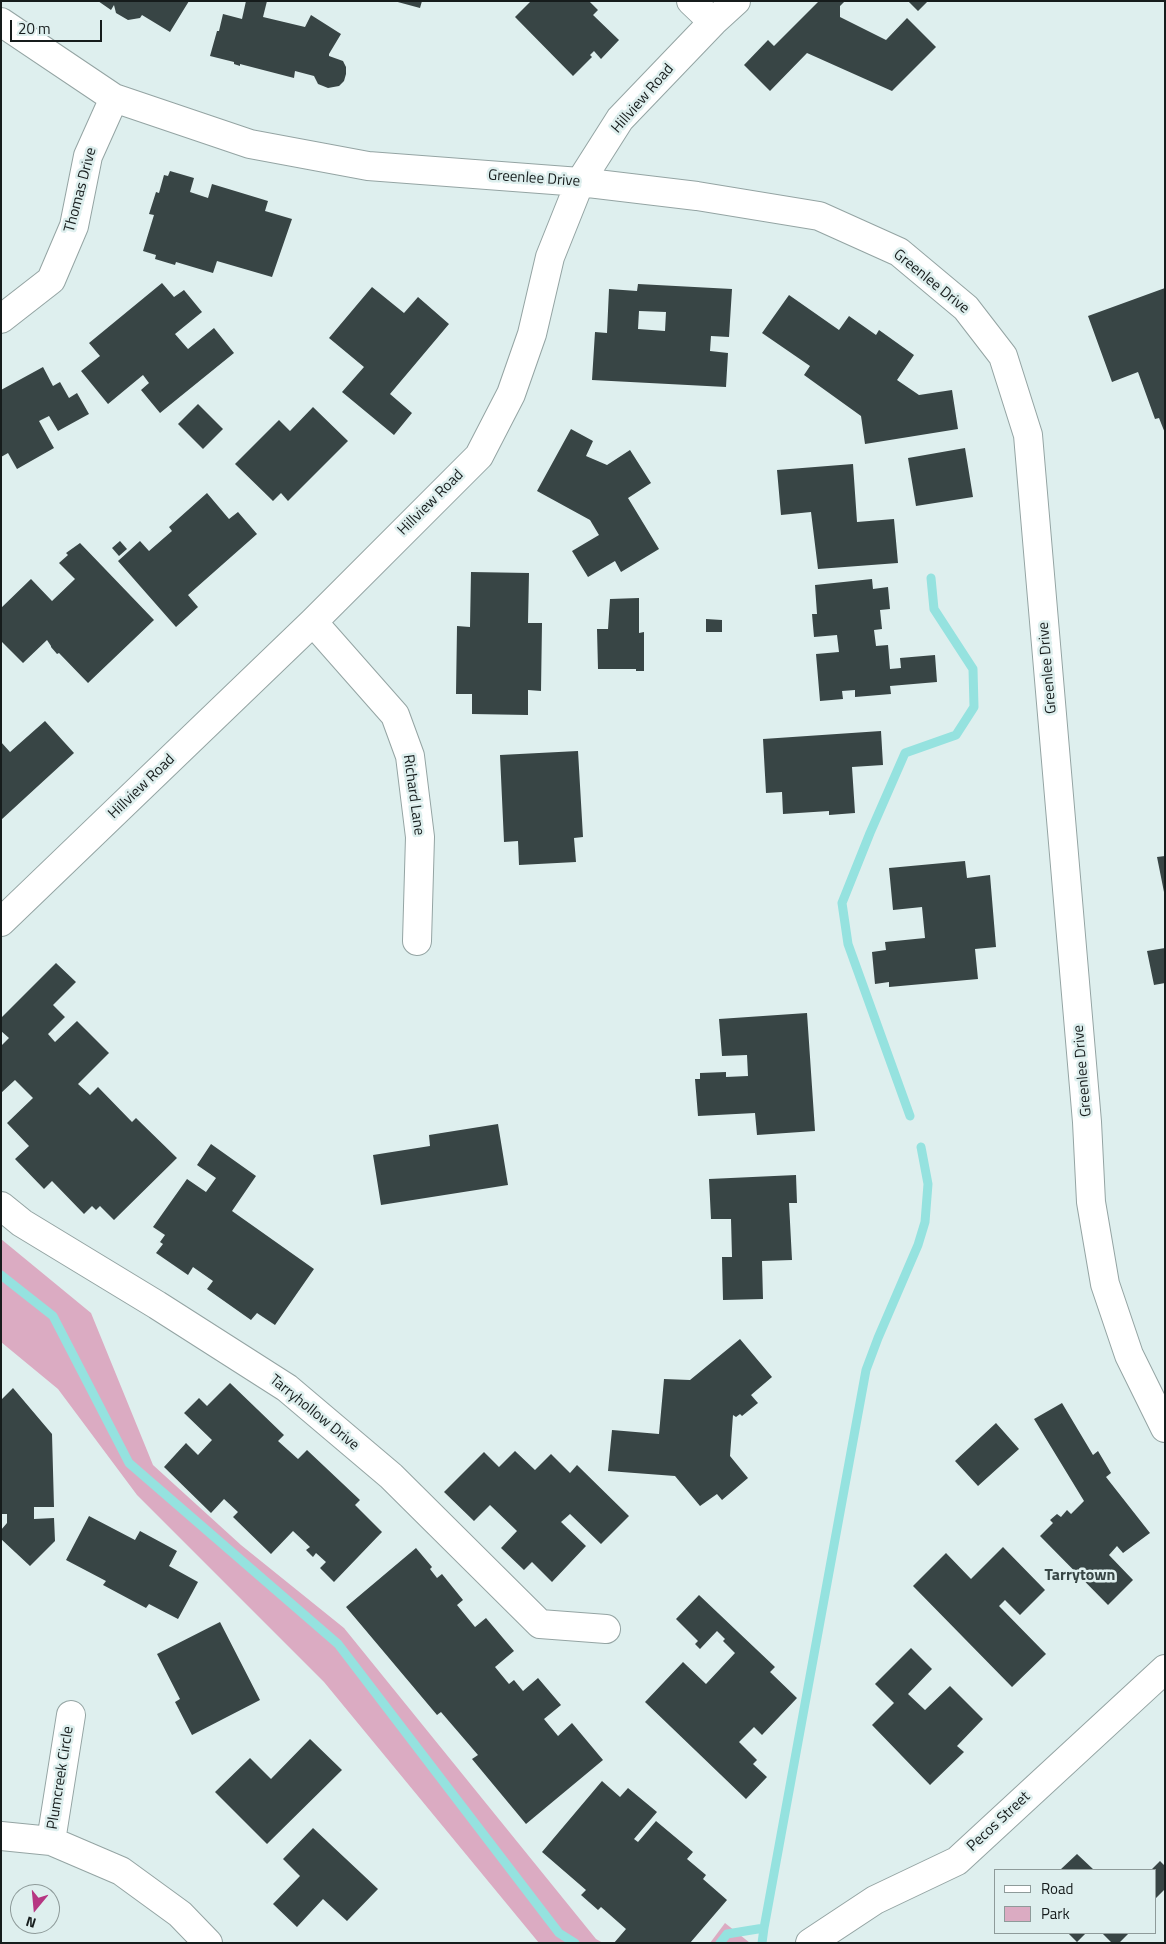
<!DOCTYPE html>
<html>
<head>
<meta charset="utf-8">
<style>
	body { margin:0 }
	#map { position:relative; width:1166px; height:1944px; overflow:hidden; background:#deefee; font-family:"Titillium Web",sans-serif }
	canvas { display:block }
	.frame { position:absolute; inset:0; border:2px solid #161c1c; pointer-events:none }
	.legend { position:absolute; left:994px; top:1869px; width:162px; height:65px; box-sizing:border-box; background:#deefee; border:1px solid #8e9b9a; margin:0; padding:6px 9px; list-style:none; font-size:15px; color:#161c1c }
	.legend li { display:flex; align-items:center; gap:10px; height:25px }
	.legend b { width:25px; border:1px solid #8e9b9a }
	.north { position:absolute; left:10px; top:1884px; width:50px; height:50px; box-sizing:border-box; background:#deefee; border:1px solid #8e9b9a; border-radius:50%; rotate:197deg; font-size:14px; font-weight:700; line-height:20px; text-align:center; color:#161c1c }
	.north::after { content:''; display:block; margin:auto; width:18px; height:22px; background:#b63682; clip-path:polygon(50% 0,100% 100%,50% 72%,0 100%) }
	.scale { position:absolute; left:10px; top:20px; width:92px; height:22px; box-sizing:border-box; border:2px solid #161c1c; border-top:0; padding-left:6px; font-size:15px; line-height:18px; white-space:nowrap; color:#161c1c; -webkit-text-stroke:4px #deefee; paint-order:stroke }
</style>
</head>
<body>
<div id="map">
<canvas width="1166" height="1944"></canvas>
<div class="frame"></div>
<ul class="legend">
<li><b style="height:6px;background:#fff"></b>Road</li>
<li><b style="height:14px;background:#dbabc2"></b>Park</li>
</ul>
<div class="north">N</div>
<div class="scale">20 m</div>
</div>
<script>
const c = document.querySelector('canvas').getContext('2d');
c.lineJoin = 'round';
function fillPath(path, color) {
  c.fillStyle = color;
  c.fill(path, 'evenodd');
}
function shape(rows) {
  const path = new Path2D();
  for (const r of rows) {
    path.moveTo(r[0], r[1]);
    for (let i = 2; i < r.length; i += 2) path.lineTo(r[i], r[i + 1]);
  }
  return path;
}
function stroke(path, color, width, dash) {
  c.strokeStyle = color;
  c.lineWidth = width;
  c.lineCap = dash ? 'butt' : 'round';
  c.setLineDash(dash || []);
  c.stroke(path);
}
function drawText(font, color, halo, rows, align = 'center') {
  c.font = font + ' "Titillium Web",sans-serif';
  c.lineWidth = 5;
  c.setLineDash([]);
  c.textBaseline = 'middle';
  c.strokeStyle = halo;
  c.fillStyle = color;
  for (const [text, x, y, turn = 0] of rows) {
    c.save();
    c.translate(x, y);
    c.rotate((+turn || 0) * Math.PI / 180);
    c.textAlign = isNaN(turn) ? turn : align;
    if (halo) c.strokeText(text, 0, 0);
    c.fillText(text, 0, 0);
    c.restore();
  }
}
fillPath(shape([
	[1,1239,91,1313,153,1465,241,1545,344,1628,596,1939,603,1943,539,1943,324,1682,137,1495,58,1389,1,1342],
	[725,1923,750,1943,710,1943]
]), '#dbabc2');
stroke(shape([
	[910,1116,848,944,842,903,870,833,905,753,956,735,974,707,973,669,934,609,931,578],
	[1,1275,53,1316,129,1463,338,1644,559,1933,575,1943],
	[764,1928,866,1370,878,1338,918,1245,925,1222,928,1184,921,1147],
	[720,1943,727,1934,764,1928,762,1943]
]), '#95e2df', 9);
fillPath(shape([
	[98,1,189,1,170,32,142,15,140,18,128,20,116,13,114,5,111,10],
	[246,1,267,1,263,17,305,27,311,15,341,34,329,54,329,56,343,61,346,67,346,74,344,81,339,86,328,88,318,84,314,76,295,71,294,78,240,64,240,66,234,64,234,62,210,56,217,31,219,31,223,14,242,19],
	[394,1,422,1,420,8],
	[531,1,589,1,598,10,593,15,619,40,601,59,594,51,590,55,592,57,573,76,515,17],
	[819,1,845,1,840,6,840,17,886,40,907,18,936,47,892,91,807,53,770,91,744,65,768,40,774,46],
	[908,1,928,1,918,11],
	[170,171,194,178,190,192,208,198,212,184,268,201,265,211,292,219,272,277,217,261,213,273,176,262,175,265,155,259,156,255,143,251,154,215,149,214,156,192,159,193,164,175,168,176],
	[162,283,174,297,184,290,202,312,175,334,188,349,214,328,234,353,160,413,141,390,149,383,143,375,108,404,81,371,100,356,89,343],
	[638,284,732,289,729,337,711,336,710,351,728,353,726,387,592,380,595,332,607,333,609,289,637,291],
	[639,311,666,312,665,331,638,329],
	[372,287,404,313,418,297,449,324,390,394,412,413,394,435,342,392,364,367,329,338],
	[1165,288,1165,433,1159,418,1155,419,1138,372,1112,382,1088,316],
	[789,295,839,330,849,316,876,335,879,330,914,355,897,380,919,395,952,390,958,429,865,444,861,416,804,375,810,366,762,333],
	[43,367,53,386,60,382,69,398,77,393,89,414,58,431,49,416,39,421,54,448,17,469,8,453,1,457,1,390],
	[198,404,223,429,203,449,178,424],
	[313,407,348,441,288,501,281,493,273,501,235,464,279,420,290,431],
	[571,429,593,441,586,456,607,465,630,450,651,483,628,498,659,549,621,572,615,561,588,577,572,551,599,535,590,520,537,491],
	[965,448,973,497,916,506,908,458],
	[853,464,857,522,894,519,898,563,818,569,811,512,781,515,777,470],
	[207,493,229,519,238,512,257,534,188,595,198,607,176,627,118,561,140,541,149,551,172,531,169,527],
	[120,541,127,549,119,556,112,548],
	[80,543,154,620,88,683,59,653,57,654,51,647,51,646,47,640,23,663,1,641,1,608,31,579,52,601,75,579,59,563,68,555,66,553],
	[471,572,529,573,528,623,542,623,541,691,528,690,528,715,472,714,472,694,456,694,457,626,470,627],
	[872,579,873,589,888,587,890,609,880,610,882,629,874,630,876,646,888,645,890,669,901,668,900,658,935,655,937,682,890,686,891,694,855,697,855,690,842,691,843,699,820,701,816,654,839,652,837,635,814,637,812,614,817,614,815,585],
	[639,598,639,633,644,632,644,671,636,671,636,669,598,669,597,629,608,629,610,599],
	[706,619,722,620,722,632,706,632],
	[45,721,74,753,1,820,1,742,10,752],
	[881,731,883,765,852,767,855,813,829,815,829,811,783,814,782,792,766,793,763,739],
	[578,751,583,837,574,838,576,862,519,865,518,841,504,842,500,755],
	[1165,856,1165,892,1164,892,1157,857],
	[965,861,967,878,990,875,996,947,975,949,978,979,889,987,889,982,875,984,872,952,886,950,885,942,925,938,922,907,893,910,889,868],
	[1165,948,1165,983,1154,985,1147,951],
	[56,963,76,982,53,1005,65,1017,48,1034,55,1042,77,1021,109,1053,78,1084,90,1095,98,1087,132,1122,136,1118,177,1158,114,1220,100,1206,96,1210,92,1206,84,1214,52,1181,44,1189,15,1159,29,1146,7,1123,33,1098,15,1080,1,1093,1,1046,9,1038,1,1031,1,1018],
	[807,1013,815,1131,757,1135,755,1113,698,1116,695,1079,700,1079,700,1073,726,1072,726,1077,748,1076,747,1055,722,1056,719,1019],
	[498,1124,508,1185,381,1205,373,1155,430,1146,429,1135],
	[211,1144,256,1176,232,1211,314,1269,275,1325,257,1313,251,1320,207,1289,213,1281,193,1267,188,1275,156,1253,163,1244,160,1242,165,1235,153,1227,187,1179,206,1192,216,1178,197,1165],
	[796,1175,797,1203,789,1203,792,1260,762,1261,763,1299,723,1300,722,1257,732,1257,731,1219,711,1219,709,1179],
	[740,1339,772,1377,751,1395,758,1403,742,1416,740,1414,736,1417,733,1415,730,1456,748,1478,722,1500,717,1494,700,1506,675,1476,608,1471,612,1430,659,1434,664,1379,690,1380],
	[230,1383,284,1435,278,1441,298,1459,307,1450,360,1500,355,1505,382,1532,334,1582,320,1568,326,1562,316,1553,313,1557,306,1550,310,1547,293,1531,271,1554,233,1517,238,1512,224,1499,211,1513,164,1467,186,1443,198,1455,212,1440,184,1413,199,1398,207,1406],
	[13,1388,52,1434,54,1507,34,1507,34,1519,54,1518,55,1541,30,1566,1,1539,1,1530,7,1523,7,1514,1,1514,1,1400],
	[1062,1403,1093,1455,1098,1451,1111,1473,1106,1477,1150,1533,1123,1553,1117,1546,1109,1555,1133,1580,1108,1605,1040,1536,1053,1523,1050,1520,1057,1514,1061,1517,1067,1510,1071,1514,1084,1501,1034,1419],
	[996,1423,1019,1449,978,1486,955,1461],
	[515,1451,535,1470,551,1454,570,1473,577,1465,629,1516,601,1544,570,1514,561,1522,586,1546,552,1582,532,1562,524,1570,501,1548,517,1531,490,1505,474,1521,444,1492,484,1452,499,1467],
	[89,1516,135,1540,140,1531,177,1551,169,1566,198,1582,178,1619,149,1604,146,1608,103,1585,106,1581,66,1560],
	[1003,1547,1045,1590,1020,1615,1005,1600,999,1606,1046,1654,1012,1687,913,1586,946,1553,971,1579],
	[416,1548,432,1567,430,1569,437,1578,442,1574,463,1600,457,1605,475,1627,486,1618,514,1651,495,1667,509,1684,514,1680,523,1691,538,1678,561,1705,544,1719,558,1736,572,1723,603,1760,526,1824,472,1759,478,1755,441,1712,437,1715,346,1607],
	[699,1595,775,1667,770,1672,797,1698,762,1735,754,1727,739,1742,757,1760,753,1764,767,1777,746,1799,645,1702,683,1662,706,1684,735,1653,723,1641,725,1639,717,1631,700,1649,695,1644,698,1641,676,1619],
	[220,1622,260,1700,192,1735,175,1702,180,1699,157,1654],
	[911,1648,932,1669,908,1694,925,1710,950,1686,983,1719,957,1746,964,1752,930,1785,872,1725,894,1703,875,1684],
	[310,1739,342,1770,267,1844,215,1792,250,1758,271,1779],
	[602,1781,620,1797,628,1788,657,1812,634,1839,638,1842,656,1821,693,1852,687,1859,706,1875,703,1879,727,1900,690,1943,614,1943,626,1929,601,1907,598,1910,581,1895,586,1890,542,1852],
	[313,1828,378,1889,347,1921,323,1899,297,1927,273,1904,300,1876,283,1859],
	[1077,1854,1094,1870,1060,1870],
	[1160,1861,1165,1866,1165,1889,1155,1899,1155,1870,1151,1870],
	[1068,1933,1086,1933,1077,1942],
	[1102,1933,1129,1933,1119,1943,1112,1943]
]), '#384545');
const street = shape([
	[691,1,713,22],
	[1,22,114,98,250,144,368,166,580,182,697,196,819,216,899,252,966,308,1003,356,1028,435,1087,1122,1091,1202,1105,1284,1129,1355,1165,1428],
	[1,319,51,280,74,226,88,156,114,98],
	[313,622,395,715,410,756,420,837,417,941],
	[1,922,313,622,479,456,511,394,532,334,550,257,580,182,620,119,713,22,736,1],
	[1,1206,22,1223,157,1305,287,1388,391,1476,540,1624,606,1629],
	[1,1836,51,1841,121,1871,180,1914,208,1943],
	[51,1841,71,1715]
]);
const secondary = shape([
	[810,1943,875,1900,957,1861,1165,1669]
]);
stroke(street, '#94a4a3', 30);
stroke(secondary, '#94a4a3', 30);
stroke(street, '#fff', 28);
stroke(secondary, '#fff', 28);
drawText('15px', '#161c1c', '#deefee', [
	["Hillview Road",643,99,-49],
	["Greenlee Drive",534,179,4],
	["Thomas Drive",81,190,-75],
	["Greenlee Drive",931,282,39],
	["Hillview Road",431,503,-45],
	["Greenlee Drive",1048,668,-95],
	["Hillview Road",142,787,-44],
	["Richard Lane",413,795,82],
	["Greenlee Drive",1083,1071,-95],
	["Tarryhollow Drive",314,1413,39],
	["Plumcreek Circle",61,1778,-81],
	["Pecos Street",999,1822,-43]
]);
drawText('bold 16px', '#384645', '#deefee', [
	["Tarrytown",1080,1576]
]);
</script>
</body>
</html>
